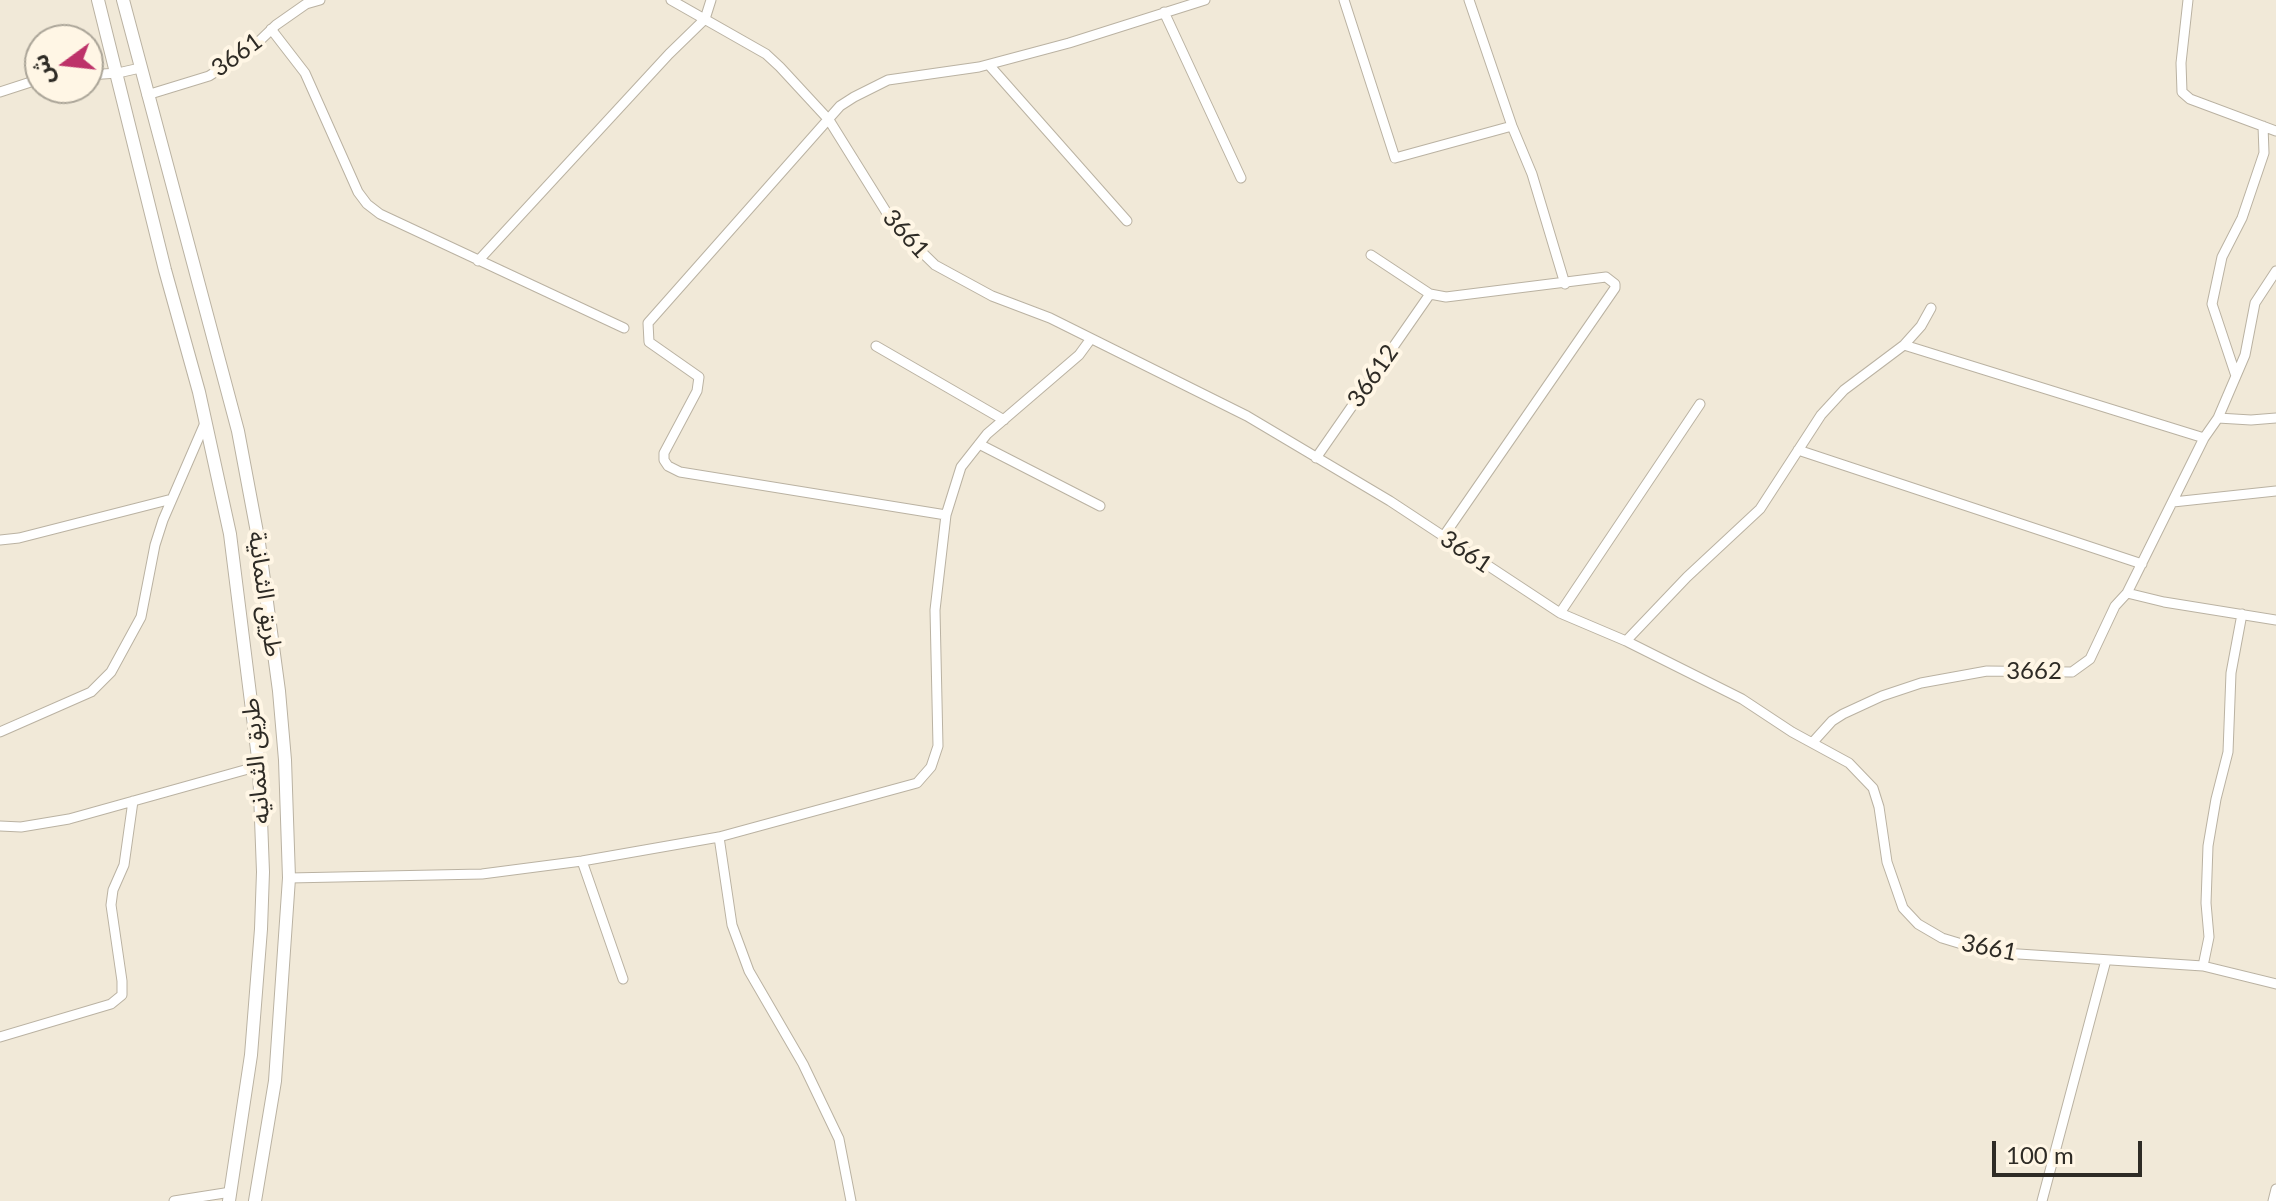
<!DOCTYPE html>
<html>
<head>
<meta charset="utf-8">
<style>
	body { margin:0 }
	#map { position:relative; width:2276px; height:1201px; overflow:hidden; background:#f1e9d8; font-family:Lato,"Noto Sans Arabic",sans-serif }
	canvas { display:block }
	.north { position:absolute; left:24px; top:24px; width:80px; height:80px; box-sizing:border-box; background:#fff6e5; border:2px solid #aba598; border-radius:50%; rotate:255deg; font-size:22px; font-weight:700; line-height:32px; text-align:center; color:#2e2b25 }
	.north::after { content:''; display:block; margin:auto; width:28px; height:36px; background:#bd3269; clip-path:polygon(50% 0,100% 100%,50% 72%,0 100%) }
	.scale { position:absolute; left:1992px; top:1141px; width:150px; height:36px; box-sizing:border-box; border:4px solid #2e2b25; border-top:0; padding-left:10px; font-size:24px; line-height:28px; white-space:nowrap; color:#2e2b25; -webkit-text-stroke:6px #fff6e5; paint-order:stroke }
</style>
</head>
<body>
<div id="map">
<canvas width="2276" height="1201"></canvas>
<div class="north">ش</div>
<div class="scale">100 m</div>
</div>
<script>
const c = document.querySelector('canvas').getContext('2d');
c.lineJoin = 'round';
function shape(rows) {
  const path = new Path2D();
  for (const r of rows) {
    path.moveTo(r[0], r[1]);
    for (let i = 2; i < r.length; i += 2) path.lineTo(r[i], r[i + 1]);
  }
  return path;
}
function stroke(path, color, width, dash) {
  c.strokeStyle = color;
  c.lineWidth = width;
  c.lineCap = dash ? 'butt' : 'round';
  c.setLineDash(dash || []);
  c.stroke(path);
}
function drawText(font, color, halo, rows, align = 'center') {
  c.font = font + ' Lato,"Noto Sans Arabic",sans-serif';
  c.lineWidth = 8;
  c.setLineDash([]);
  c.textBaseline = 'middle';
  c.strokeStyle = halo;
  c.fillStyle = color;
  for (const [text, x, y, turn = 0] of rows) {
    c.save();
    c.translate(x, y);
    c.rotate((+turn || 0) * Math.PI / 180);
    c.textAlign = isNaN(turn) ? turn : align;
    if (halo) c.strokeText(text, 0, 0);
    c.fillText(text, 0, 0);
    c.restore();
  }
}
const street = shape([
	[671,0,766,54,780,67,829,120,895,226,935,265,992,296,1050,318,1247,416,1390,501,1560,613,1626,641,1742,699,1792,732,1849,763,1873,788,1879,807,1887,862,1903,908,1918,924,1942,938,1988,952,2203,966,2276,984],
	[1344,0,1395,158,1512,126],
	[1469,0,1512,126,1532,174,1565,284],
	[2188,0,2181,63,2182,92,2190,99,2276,131],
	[1164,12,1241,178],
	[271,29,305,73,358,192,367,204,380,214,624,328],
	[989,65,1127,221],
	[88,75,118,73,140,68],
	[0,92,40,79],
	[147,95,209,76,250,50,276,25,306,4,320,0],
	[1371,255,1430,294,1446,297,1606,277,1615,284,1615,288,1443,537],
	[478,261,669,54,705,19,711,0],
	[1904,345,2204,438],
	[876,346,1004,420],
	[2236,376,2212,304,2222,257,2242,218,2264,153,2263,126],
	[2218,418,2251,420,2276,418],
	[979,444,1100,506],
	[1798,450,2142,564],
	[1316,458,1430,294],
	[2173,502,2276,491],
	[946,515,680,472,668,466,664,460,664,453,697,391,699,377,649,342,648,323,840,106,854,97,888,80,979,67,1069,43,1205,0],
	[0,540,19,538,172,499],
	[2127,593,2204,438,2218,418,2245,355,2255,303,2276,271],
	[1560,613,1700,404],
	[1626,641,1687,577,1760,509,1821,415,1844,390,1904,345,1921,326,1931,308],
	[0,732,91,692,111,672,141,617,155,545,163,520,205,423],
	[1813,742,1832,721,1843,714,1882,696,1921,683,1987,671,2072,672,2090,659,2115,606,2127,593,2164,602,2276,620],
	[0,826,21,827,69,819,259,766],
	[719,837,732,925,749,971,803,1064,839,1139,851,1201],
	[582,861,623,979],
	[289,878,482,874,582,861,719,837,917,783,931,767,938,746,935,610,946,515,961,467,987,434,1079,355,1090,340],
	[2203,966,2209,937,2206,903,2208,846,2216,799,2228,752,2231,673,2242,614],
	[0,1037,111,1004,122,995,122,981,111,905,113,890,124,865,133,801],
	[174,1201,231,1192],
	[2042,1201,2106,960],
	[2273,1201,2276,1189]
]);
const secondary = shape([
	[98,0,165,270,199,392,230,534,259,766,263,872,261,929,251,1055,229,1201],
	[123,0,238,431,259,543,279,691,285,760,289,878,275,1081,255,1201]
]);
stroke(street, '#bab2a2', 11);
stroke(secondary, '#bab2a2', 14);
stroke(street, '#fff', 9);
stroke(secondary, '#fff', 12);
drawText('24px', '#2e2b25', '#fff6e5', [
	["3661",237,55,-36],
	["3661",906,234,48],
	["36612",1373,376,-55],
	["3661",1466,552,34],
	["طريق الثمانية",265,594,82],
	["3662",2034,671],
	["طريق الثمانيه",256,761,-95],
	["3661",1989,948,11]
]);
</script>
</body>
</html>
